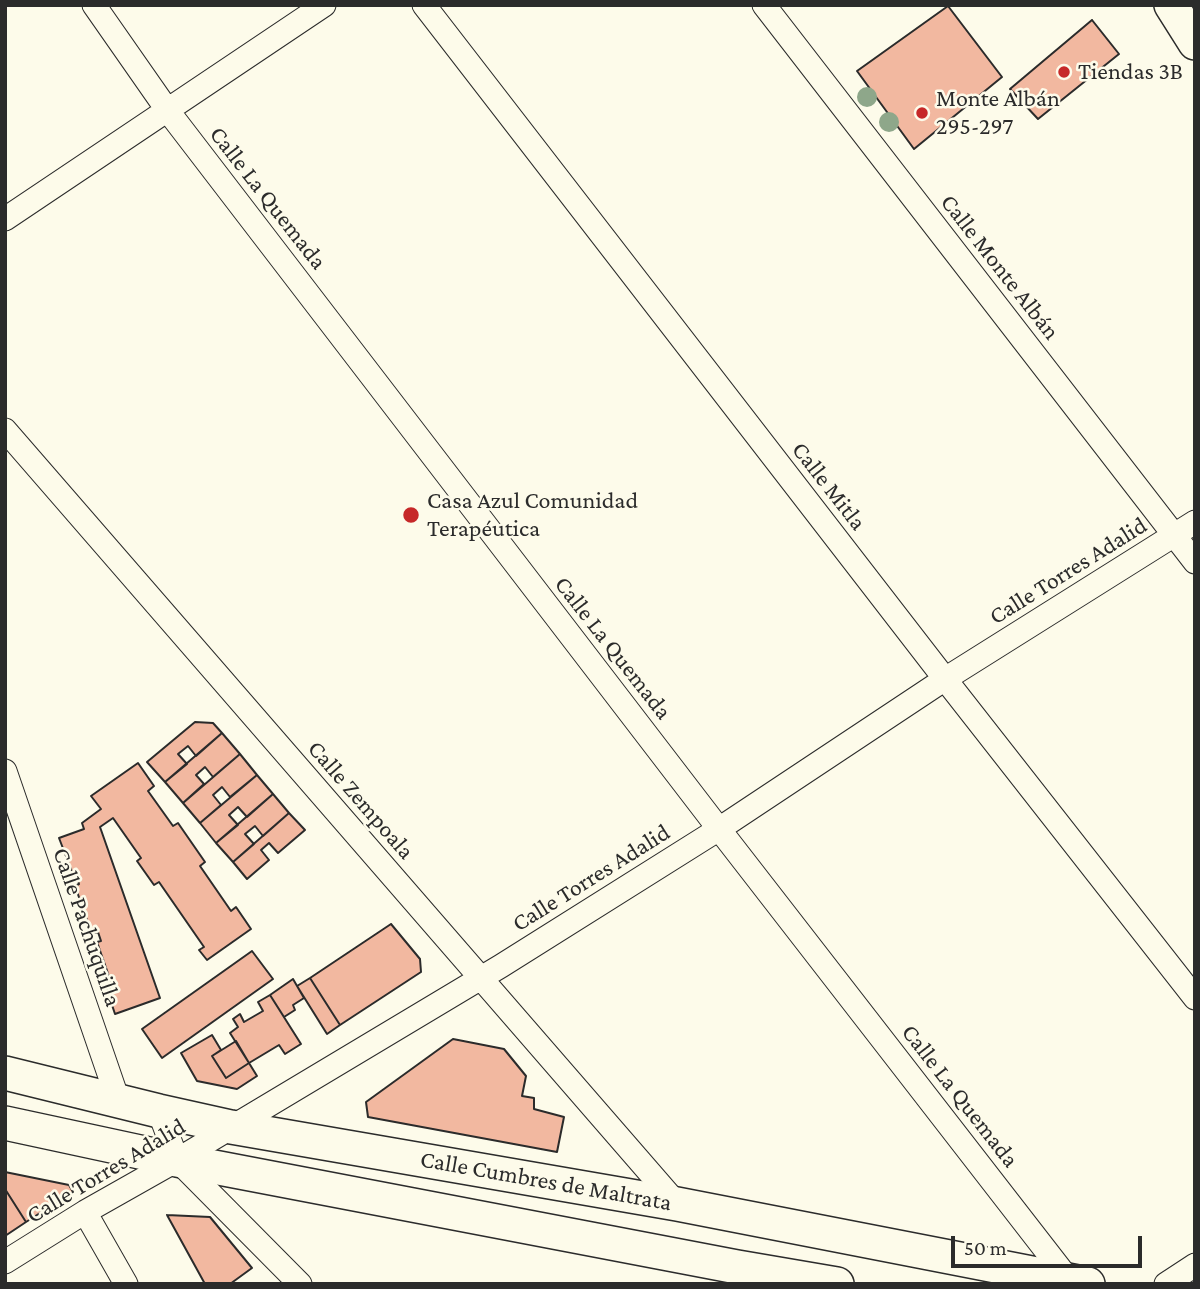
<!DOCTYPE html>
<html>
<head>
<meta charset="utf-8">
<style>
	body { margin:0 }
	#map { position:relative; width:1200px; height:1289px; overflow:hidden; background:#fdfbea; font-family:"Crimson Pro",serif }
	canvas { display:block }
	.frame { position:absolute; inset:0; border:7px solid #2b2b2b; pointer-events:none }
	.scale { position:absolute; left:951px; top:1236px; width:191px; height:32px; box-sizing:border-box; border:4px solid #2b2b2b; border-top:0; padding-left:9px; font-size:21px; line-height:24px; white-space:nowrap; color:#2b2b2b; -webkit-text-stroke:5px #fdfbea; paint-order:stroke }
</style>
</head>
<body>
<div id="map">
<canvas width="1200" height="1289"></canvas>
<div class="frame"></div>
<div class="scale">50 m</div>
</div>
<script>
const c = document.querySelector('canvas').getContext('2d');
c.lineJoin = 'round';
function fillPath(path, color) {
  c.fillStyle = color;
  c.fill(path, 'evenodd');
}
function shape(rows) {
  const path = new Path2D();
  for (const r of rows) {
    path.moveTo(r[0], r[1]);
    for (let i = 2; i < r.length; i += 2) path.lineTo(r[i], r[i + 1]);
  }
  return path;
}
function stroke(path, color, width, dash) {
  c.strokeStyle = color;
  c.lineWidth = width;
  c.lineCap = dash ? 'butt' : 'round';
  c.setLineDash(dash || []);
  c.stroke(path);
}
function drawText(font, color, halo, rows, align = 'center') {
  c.font = font + ' "Crimson Pro",serif';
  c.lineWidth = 5;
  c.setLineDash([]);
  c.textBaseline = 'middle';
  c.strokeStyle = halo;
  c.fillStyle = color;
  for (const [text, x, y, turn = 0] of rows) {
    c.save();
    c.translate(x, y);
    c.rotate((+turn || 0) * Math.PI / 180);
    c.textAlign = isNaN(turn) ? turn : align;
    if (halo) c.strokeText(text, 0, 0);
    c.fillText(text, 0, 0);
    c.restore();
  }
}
const building = shape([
	[948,6,1002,77,914,149,857,71,948,6],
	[1092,20,1119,54,1038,119,1010,89,1092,20],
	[195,722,213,723,222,733,196,756,188,746,178,754,187,764,165,782,147,762,195,722],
	[222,733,240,754,213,777,205,767,196,775,204,784,183,803,165,782,222,733],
	[240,754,257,775,230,797,222,787,213,795,221,805,200,823,183,803,240,754],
	[138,763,154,786,148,791,173,826,178,823,205,862,200,866,231,911,236,907,251,929,207,960,199,950,204,947,159,882,154,885,137,861,141,858,113,818,100,827,160,998,115,1014,107,990,117,986,116,984,112,985,97,942,101,941,98,932,92,934,75,886,79,884,76,875,74,877,59,838,84,829,82,823,101,809,91,796,138,763],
	[257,775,273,794,247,817,238,807,229,815,238,825,216,843,200,823,257,775],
	[273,794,289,813,263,836,255,826,245,834,254,844,233,862,216,843,273,794],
	[289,813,305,830,278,853,269,843,261,850,269,860,247,879,233,862,289,813],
	[391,924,420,959,421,972,340,1025,310,978,391,924],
	[252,951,273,979,162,1058,142,1029,252,951],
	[310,978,340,1025,327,1034,297,986,310,978],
	[293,979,304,998,293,1005,295,1010,284,1017,270,995,293,979],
	[270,995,301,1044,285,1054,279,1045,249,1063,230,1033,238,1027,233,1019,240,1014,244,1022,263,1011,258,1002,270,995],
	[212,1035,221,1050,212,1056,226,1078,249,1063,257,1076,237,1089,197,1081,181,1053,212,1035],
	[453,1039,504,1049,526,1076,522,1096,534,1098,534,1109,564,1117,557,1152,368,1117,366,1102,453,1039],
	[236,1041,249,1063,226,1078,212,1056,236,1041],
	[5,1172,69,1185,73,1192,26,1222,5,1189,5,1172],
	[5,1189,26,1222,5,1236,5,1189],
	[167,1215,210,1217,252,1268,230,1284,205,1284,167,1215]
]);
fillPath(building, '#f2b8a0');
stroke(building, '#2b2b2b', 2);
const minor = shape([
	[94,5,168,111,719,829,1072,1284],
	[424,5,945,679,1195,998],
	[764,5,1195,562],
	[5,219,324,5],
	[5,430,677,1204],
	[5,771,118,1100],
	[159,1111,177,1160,300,1284],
	[85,1212,126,1284],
	[5,1262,85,1212,177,1160,501,966,719,829,945,679,1195,522],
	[1166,1284,1195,1265]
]);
const secondary = shape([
	[1171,5,1195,43],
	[5,1073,159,1111,231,1127,677,1204,1088,1284],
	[5,1123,177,1160,737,1267,837,1284]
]);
stroke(minor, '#2b2b2b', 25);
stroke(secondary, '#2b2b2b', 36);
stroke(minor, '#fdfbea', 23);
stroke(secondary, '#fdfbea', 33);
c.fillStyle = '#8ea78a';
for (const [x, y] of [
	[867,97],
	[889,122]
]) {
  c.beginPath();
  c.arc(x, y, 10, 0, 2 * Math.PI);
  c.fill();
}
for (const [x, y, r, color] of [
	[1064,72,7,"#c62828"],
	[922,113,7,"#c62828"],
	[411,515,9,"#c62828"]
]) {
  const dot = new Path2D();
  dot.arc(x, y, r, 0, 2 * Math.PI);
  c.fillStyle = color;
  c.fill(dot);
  stroke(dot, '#fdfbea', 2.5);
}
drawText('24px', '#2b2b2b', '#fdfbea', [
	["Tiendas 3B",1078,72],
	["Monte Albán",936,99],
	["295-297",936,127],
	["Casa Azul Comunidad",427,501],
	["Terapéutica",427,529]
], 'left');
drawText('24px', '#2b2b2b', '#fdfbea', [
	["Calle La Quemada",268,198,52],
	["Calle Monte Albán",1000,267,52],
	["Calle Mitla",829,486,52],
	["Calle Torres Adalid",1068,571,-32],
	["Calle La Quemada",613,648,52],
	["Calle Zempoala",361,800,49],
	["Calle Torres Adalid",591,878,-32],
	["Calle Pachuquilla",87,927,71],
	["Calle La Quemada",960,1096,52],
	["Calle Torres Adalid",106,1171,-31],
	["Calle Cumbres de Maltrata",546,1181,10]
]);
</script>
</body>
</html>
